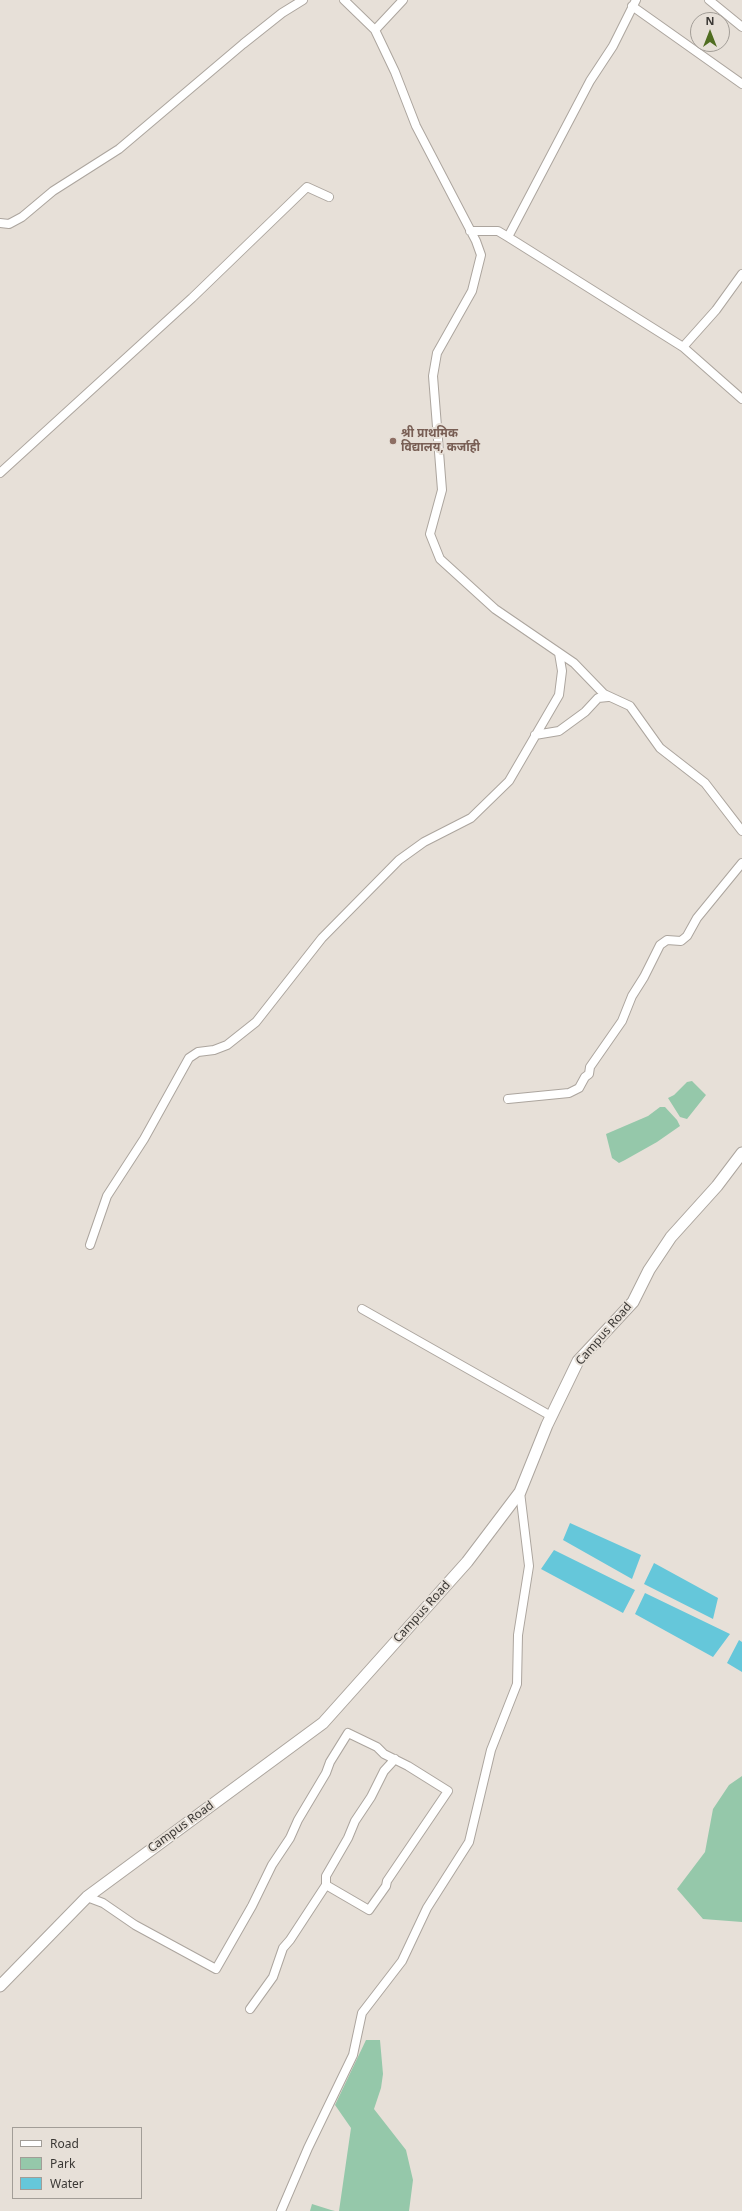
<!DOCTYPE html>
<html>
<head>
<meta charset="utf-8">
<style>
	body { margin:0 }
	#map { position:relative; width:742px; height:2211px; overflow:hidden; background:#e7e0d8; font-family:"Noto Sans",sans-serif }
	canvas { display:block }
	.legend { position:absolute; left:12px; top:2127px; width:130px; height:72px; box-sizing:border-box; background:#e7e0d8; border:1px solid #a29d97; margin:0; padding:5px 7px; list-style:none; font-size:12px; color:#3b3835 }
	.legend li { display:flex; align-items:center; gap:8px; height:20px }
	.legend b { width:20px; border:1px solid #a29d97 }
	.north { position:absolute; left:690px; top:12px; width:40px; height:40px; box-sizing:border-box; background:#e7e0d8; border:1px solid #a29d97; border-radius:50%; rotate:0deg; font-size:11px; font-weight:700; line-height:16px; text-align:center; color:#3b3835 }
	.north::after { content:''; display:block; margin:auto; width:14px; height:18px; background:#506d21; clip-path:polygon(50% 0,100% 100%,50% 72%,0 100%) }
</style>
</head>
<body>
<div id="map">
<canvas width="742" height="2211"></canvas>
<ul class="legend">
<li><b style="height:5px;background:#fff"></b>Road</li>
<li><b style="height:11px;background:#95c8aa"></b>Park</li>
<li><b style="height:11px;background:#65c7da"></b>Water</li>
</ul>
<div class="north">N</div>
</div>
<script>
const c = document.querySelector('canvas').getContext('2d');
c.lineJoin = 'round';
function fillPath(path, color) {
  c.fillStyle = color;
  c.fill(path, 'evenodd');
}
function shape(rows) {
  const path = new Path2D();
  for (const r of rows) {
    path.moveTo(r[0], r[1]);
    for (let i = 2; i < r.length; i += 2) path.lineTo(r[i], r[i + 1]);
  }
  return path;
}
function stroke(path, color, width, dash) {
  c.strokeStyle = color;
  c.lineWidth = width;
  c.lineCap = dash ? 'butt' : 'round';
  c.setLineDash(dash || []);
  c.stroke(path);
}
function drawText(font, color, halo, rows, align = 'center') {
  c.font = font + ' "Noto Sans","Noto Sans Devanagari",sans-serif';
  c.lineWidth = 4;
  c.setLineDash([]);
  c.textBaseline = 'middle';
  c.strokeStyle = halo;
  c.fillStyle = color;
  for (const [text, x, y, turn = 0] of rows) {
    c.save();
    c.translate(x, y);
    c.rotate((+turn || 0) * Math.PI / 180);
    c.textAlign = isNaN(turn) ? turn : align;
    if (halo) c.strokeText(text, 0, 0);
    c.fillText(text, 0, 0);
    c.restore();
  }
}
fillPath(shape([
	[692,1081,706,1095,687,1119,680,1117,668,1098,674,1095,687,1082],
	[660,1107,665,1107,677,1120,680,1126,657,1142,625,1160,619,1163,612,1158,606,1134,648,1116],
	[742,1776,742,1922,703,1919,677,1889,705,1852,713,1809,729,1785],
	[366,2040,380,2040,383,2074,381,2088,374,2109,406,2150,413,2180,409,2211,339,2211,351,2128,335,2105],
	[312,2204,331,2210,335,2211,310,2211]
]), '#95c8aa');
fillPath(shape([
	[570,1523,641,1555,632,1579,563,1540],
	[554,1550,635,1590,623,1613,541,1569],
	[654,1563,718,1598,713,1619,644,1584],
	[645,1593,730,1634,713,1657,635,1614],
	[739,1640,742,1642,742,1672,727,1663]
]), '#65c7da');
const street = shape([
	[344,0,375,30,395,72,416,126,476,241,481,255,472,291,437,353,433,376,442,490,430,534,440,559,495,609,574,663,604,694,630,706,660,748,705,783,742,831],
	[709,0,742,27],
	[632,6,742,84],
	[375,30,403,0],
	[0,223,9,224,22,217,53,191,119,149,243,44,282,13,303,0],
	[470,231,498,231,508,237,683,347,742,399],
	[508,237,590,81,613,46,636,0],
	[683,347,716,310,742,274],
	[0,473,192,298,307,187,329,197],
	[535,735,559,731,585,712,598,698,608,697],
	[508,1099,569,1093,579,1088,585,1077,589,1074,590,1067,622,1021,632,996,644,977,660,945,667,940,681,941,687,936,697,918,742,863],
	[90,1245,107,1196,144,1139,189,1058,198,1052,214,1050,227,1045,256,1022,322,938,399,860,424,842,471,818,509,781,559,695,562,671,559,653],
	[362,1309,551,1416],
	[326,1885,326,1876,348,1838,355,1821,371,1797,384,1771,395,1759],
	[87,1897,103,1903,135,1925,216,1969,252,1906,272,1865,290,1838,298,1820,326,1773,330,1762,348,1733,377,1747,384,1754,408,1766,448,1791,387,1881,386,1886,369,1910,326,1885,290,1940,283,1948,273,1977,250,2009],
	[281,2211,308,2148,353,2055,362,2013,402,1961,427,1908,469,1842,491,1750,517,1684,518,1635,529,1566,520,1492]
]);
const secondary = shape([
	[0,1986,87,1897,323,1723,467,1562,520,1492,547,1425,578,1361,633,1302,649,1270,671,1237,717,1186,742,1153]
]);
stroke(street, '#aca59e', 10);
stroke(secondary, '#aca59e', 13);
stroke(street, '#fff', 8);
stroke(secondary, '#fff', 11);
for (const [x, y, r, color] of [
	[393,441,4,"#8d6e63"]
]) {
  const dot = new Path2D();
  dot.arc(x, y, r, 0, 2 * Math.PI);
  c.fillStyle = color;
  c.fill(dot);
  stroke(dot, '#e7e0d8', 1.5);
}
drawText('bold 12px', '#785e54', '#e7e0d8', [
	["श्री प्राथमिक",401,434],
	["विद्यालय, कर्जाही",401,448]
], 'left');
drawText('12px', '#3b3835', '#e7e0d8', [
	["Campus Road",604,1334,-49],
	["Campus Road",422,1612,-48],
	["Campus Road",181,1827,-36]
]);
</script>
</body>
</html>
